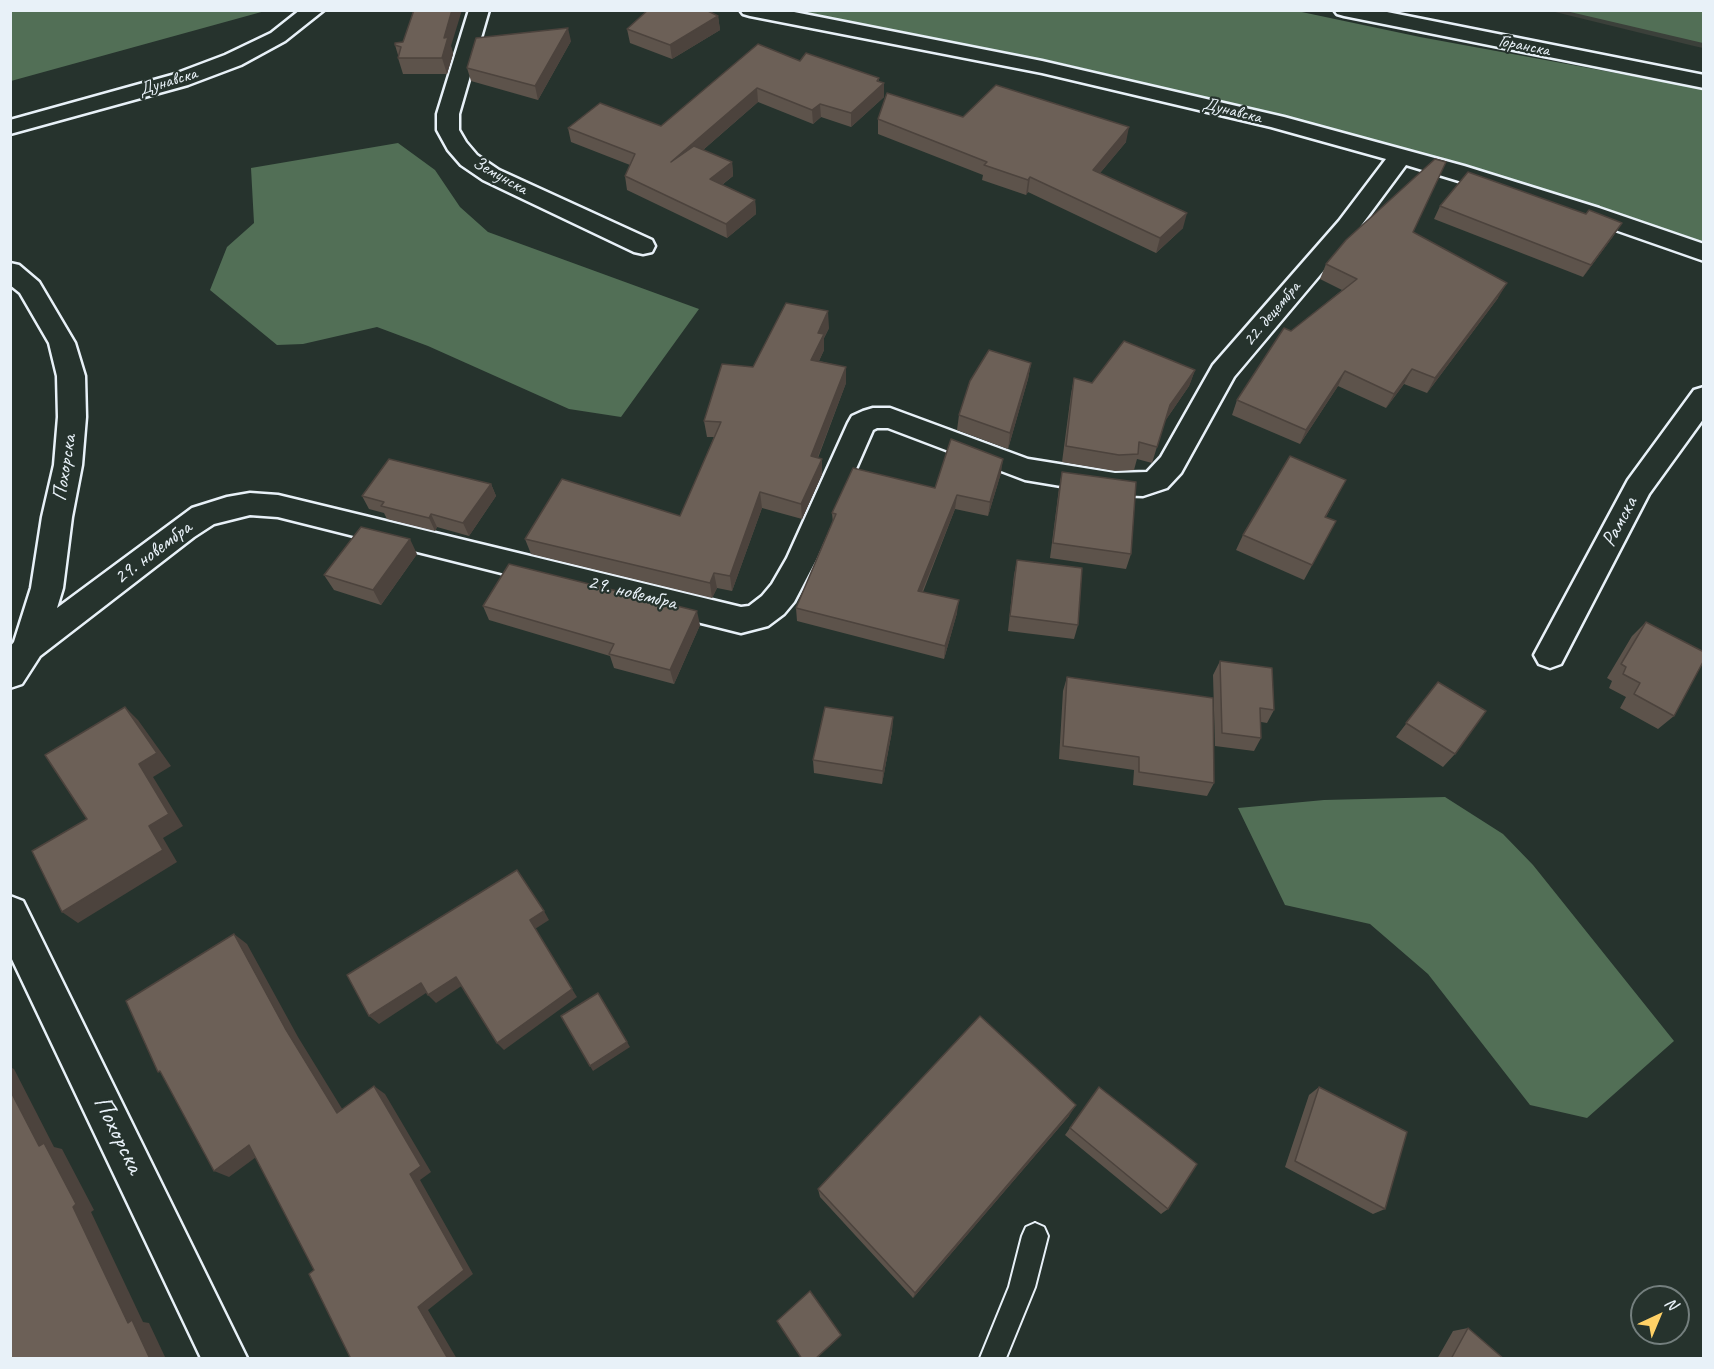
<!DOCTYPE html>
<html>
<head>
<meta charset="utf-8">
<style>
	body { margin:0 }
	#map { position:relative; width:1714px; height:1369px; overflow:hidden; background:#26332d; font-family:Caveat,sans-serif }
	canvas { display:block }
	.frame { position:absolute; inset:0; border:12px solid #e8f1f8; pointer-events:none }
	.north { position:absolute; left:1630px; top:1285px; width:60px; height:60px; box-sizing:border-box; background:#26332d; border:2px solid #747f7e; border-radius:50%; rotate:44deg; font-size:16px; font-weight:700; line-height:24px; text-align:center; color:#e8f1f8 }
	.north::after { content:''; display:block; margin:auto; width:21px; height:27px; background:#ffd166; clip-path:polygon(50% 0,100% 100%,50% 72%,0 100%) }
</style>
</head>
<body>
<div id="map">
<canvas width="1714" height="1369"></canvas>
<div class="frame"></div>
<div class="north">N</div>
</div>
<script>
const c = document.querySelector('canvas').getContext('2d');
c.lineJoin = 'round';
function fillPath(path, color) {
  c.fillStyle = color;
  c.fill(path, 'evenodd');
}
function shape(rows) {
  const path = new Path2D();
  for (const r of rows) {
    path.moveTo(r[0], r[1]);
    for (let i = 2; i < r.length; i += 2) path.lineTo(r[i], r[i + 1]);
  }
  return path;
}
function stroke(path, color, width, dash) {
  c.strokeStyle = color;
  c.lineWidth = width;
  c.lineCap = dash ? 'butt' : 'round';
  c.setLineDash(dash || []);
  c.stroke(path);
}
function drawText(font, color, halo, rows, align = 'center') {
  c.font = font + ' Caveat,sans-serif';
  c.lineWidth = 4.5;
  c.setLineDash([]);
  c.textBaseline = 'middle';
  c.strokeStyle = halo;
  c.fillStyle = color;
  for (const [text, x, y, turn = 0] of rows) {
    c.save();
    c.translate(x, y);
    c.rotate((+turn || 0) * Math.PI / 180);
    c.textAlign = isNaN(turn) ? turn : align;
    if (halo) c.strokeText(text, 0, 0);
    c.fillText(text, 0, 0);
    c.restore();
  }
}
fillPath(shape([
	[1551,11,1703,11,1703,48,1694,46]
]), '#3b403a');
fillPath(shape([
	[11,10,265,10,265,11,11,81],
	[792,11,1297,11,1420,37,1703,89,1703,245,1456,163,1265,112,1065,64],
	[1566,11,1703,11,1703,43],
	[398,143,435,170,460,207,488,232,699,309,621,417,569,409,428,346,377,327,303,344,277,345,210,290,227,247,254,223,251,168],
	[1445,797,1503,834,1533,865,1674,1041,1587,1118,1530,1105,1428,974,1370,924,1285,905,1238,808,1324,800]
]), '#526f56');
const service = shape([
	[1035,1223,1044,1227,1048,1236,1035,1287,1006,1358,980,1358,1009,1287,1022,1236,1026,1227,1035,1223]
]);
const minor = shape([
	[300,10,324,10,285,41,241,65,188,85,10,134,10,120,172,75,225,55,271,33,300,10],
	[469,10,489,10,459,114,459,130,466,142,477,155,499,170,652,240,655,246,652,252,643,254,634,252,483,180,461,165,448,150,437,130,437,114,469,10],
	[740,10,784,10,1042,61,1284,117,1464,166,1599,208,1704,244,1704,261,1581,218,1406,165,1357,231,1234,377,1181,473,1167,488,1143,496,1115,495,1025,480,888,428,877,428,873,430,816,560,794,602,784,614,768,626,741,633,278,517,250,515,214,524,194,537,40,656,22,684,10,688,10,647,14,642,31,588,42,517,54,465,58,417,57,376,49,343,20,293,10,285,10,263,19,265,39,282,75,343,85,376,86,417,82,465,72,517,63,588,57,608,192,508,227,497,250,493,278,495,741,607,749,606,762,596,772,584,787,558,848,423,852,416,863,411,873,408,890,408,1028,459,1115,473,1147,472,1161,457,1213,365,1339,221,1386,159,1271,127,1042,73,750,16,743,14,740,10],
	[1704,387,1704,418,1649,494,1561,664,1550,668,1539,664,1534,655,1628,480,1694,390,1704,387],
	[10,896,23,901,247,1358,201,1358,10,955,10,896]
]);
const secondary = shape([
	[1334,10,1377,10,1704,75,1704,88,1344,16,1337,14,1334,10]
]);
stroke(service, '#e8f1f8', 4);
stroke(minor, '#e8f1f8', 5);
stroke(secondary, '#e8f1f8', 5);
fillPath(service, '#26332d');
fillPath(minor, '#26332d');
fillPath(secondary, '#26332d');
fillPath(shape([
	[648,10,709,10,710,12,718,16,720,30,672,59,630,43,627,29],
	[571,41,538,100,471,81,467,68],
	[395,45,451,46,453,54,447,74,403,74,398,58,398,55],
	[800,61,879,78,879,81,884,97,851,127,821,117,813,124,758,102,703,150,732,162,733,176,722,185,755,200,756,214,727,238,627,190,625,176,630,165,571,142,568,128,661,126],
	[963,117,1126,142,1100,173,1183,228,1156,253,1028,192,1026,195,982,180,983,175,878,134,878,119],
	[1440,206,1614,235,1583,277,1434,219],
	[1413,232,1498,298,1427,393,1404,384,1386,408,1338,386,1300,444,1232,415,1237,400,1291,331,1342,290,1320,279,1326,264],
	[829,328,824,338,824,350,819,361,846,367,846,383,818,458,822,474,802,519,762,508,732,591,717,588,712,598,531,554,525,539,680,516,714,437,707,437,704,421,753,367],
	[1031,363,1028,379,1008,449,957,430,959,415],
	[1195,370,1189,386,1165,421,1152,463,1137,459,1134,470,1115,471,1062,462,1071,394,1074,378,1092,383],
	[1062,472,1131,554,1126,569,1050,558,1059,488],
	[1001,473,988,516,955,509,923,592,957,613,944,659,797,621,796,608,833,523,832,513],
	[491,484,496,496,469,536,437,527,435,531,387,519,384,513,369,509,362,496],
	[1338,495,1326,517,1336,521,1304,580,1236,550,1243,535],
	[417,554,381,605,334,590,324,575],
	[1017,560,1078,625,1074,639,1008,631,1014,575],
	[483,606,700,625,674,684,614,668,610,656,489,620],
	[1646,622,1674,716,1658,729,1620,708,1626,697,1609,688,1612,681,1607,678,1632,636],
	[1220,661,1274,710,1267,723,1261,722,1261,738,1254,751,1215,746,1213,675],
	[1067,677,1214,783,1207,796,1133,785,1134,770,1059,759,1063,691],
	[1438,682,1455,754,1443,767,1396,737],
	[893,717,892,731,882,784,814,773,813,760],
	[1099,1087,1168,1209,1161,1214,1065,1135],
	[1319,1087,1385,1209,1373,1214,1285,1167,1309,1095],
	[1069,1116,913,1298,820,1197,818,1189],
	[1468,1328,1504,1359,1437,1359,1453,1331]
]), '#5d534b');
fillPath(shape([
	[452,10,462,10,451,46,453,54,447,74,442,58,444,38],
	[718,16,720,30,672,59,670,45],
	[568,28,571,41,538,100,535,86],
	[879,78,879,88,884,83,884,97,851,127,851,113],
	[757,88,758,102,673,176,671,162],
	[820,104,821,117,813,124,812,110],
	[1129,127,1126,142,1090,185,1093,170],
	[732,162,733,176,711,193,710,179],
	[1030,177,1028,192,1026,195,1028,180],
	[755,200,756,214,727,238,726,224],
	[1187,213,1183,228,1156,253,1160,238],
	[1622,223,1614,235,1583,277,1591,265],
	[1507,283,1498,298,1427,393,1435,378],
	[828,311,829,328,824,338,824,350,812,376,811,360,818,333],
	[1031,363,1028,379,1008,449,1010,433],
	[846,367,846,383,812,472,811,456],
	[1412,369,1404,384,1386,408,1394,394],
	[1195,370,1189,386,1165,421,1170,405],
	[1345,371,1338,386,1300,444,1306,430],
	[822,459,822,474,802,519,801,504],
	[1003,459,1001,473,988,516,990,502],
	[491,484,496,496,469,536,463,523],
	[760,492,762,508,732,591,730,576],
	[957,495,955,509,917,604,918,591],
	[431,514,437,527,435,531,429,518],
	[410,539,417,554,381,605,373,590],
	[714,573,717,588,712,598,710,583],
	[959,600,957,613,944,659,945,646],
	[697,611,700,625,674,684,670,670],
	[125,707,138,720,171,766,153,777,183,826,163,838,177,862,78,923,62,912,149,826,139,764],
	[893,717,892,731,882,784,883,771],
	[544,911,549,920,535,929,577,997,504,1050,497,1043,530,920],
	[234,934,247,944,298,1037,349,1120,337,1113,285,1028],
	[456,977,463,985,436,1003,428,995],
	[421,983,429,991,379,1024,369,1016],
	[627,1042,630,1047,593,1071,590,1066],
	[10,1067,14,1069,54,1147,62,1149,94,1210,91,1212,143,1322,149,1323,166,1359,150,1359,128,1323,10,1090],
	[374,1086,385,1094,431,1172,420,1180,473,1274,428,1310,457,1359,448,1359,418,1307,410,1174],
	[1076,1105,1069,1116,913,1298,915,1293],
	[249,1145,263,1152,229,1177,214,1171],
	[841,1335,841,1336,816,1359,815,1359]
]), '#4c433d');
const building = shape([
	[414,10,452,10,444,38,448,37,442,58,398,58,401,47,395,45,395,43,403,42,414,10],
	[648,10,706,10,718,16,670,45,627,29,648,10],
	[568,28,535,86,467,68,476,38,568,28],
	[758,44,800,61,806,53,879,78,877,81,884,83,851,113,820,104,812,110,757,88,671,162,694,146,732,162,710,179,755,200,726,224,625,176,635,154,568,128,600,103,661,126,758,44],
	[996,85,1129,127,1093,170,1187,213,1160,238,1030,177,1028,180,984,165,987,162,878,119,887,93,963,117,996,85],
	[1435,159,1446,162,1413,232,1507,283,1435,378,1412,369,1394,394,1345,371,1306,430,1237,400,1284,328,1291,331,1357,279,1326,264,1346,240,1435,159],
	[1468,172,1586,214,1589,210,1622,223,1591,265,1440,206,1468,172],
	[786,303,828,311,818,333,824,334,811,360,846,367,811,456,822,459,801,504,760,492,730,576,714,573,710,583,525,539,562,479,680,516,721,422,704,421,722,364,753,367,786,303],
	[1124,341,1195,370,1170,405,1157,447,1139,442,1138,454,1119,455,1066,446,1074,378,1092,383,1124,341],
	[989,350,1031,363,1010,433,959,415,970,381,989,350],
	[951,439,1003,459,990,502,957,495,918,591,959,600,945,646,796,608,836,514,832,513,853,468,935,488,951,439],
	[1290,456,1346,480,1325,517,1336,521,1312,565,1243,535,1290,456],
	[389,459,491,484,463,523,431,514,429,518,381,506,384,502,362,496,389,459],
	[1062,472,1136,482,1131,554,1053,543,1062,472],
	[361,527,410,539,373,590,324,575,361,527],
	[1017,560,1082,568,1078,625,1010,616,1017,560],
	[509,564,697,611,670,670,609,654,614,644,483,606,509,564],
	[1646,622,1704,652,1704,660,1674,716,1634,694,1640,683,1623,674,1626,667,1621,664,1646,622],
	[1220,661,1272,668,1274,710,1260,708,1261,738,1222,733,1220,661],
	[1067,677,1213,698,1214,783,1139,772,1139,757,1063,746,1067,677],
	[1438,682,1486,711,1455,754,1406,723,1438,682],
	[125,707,157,753,139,764,169,814,149,826,163,850,62,912,32,851,87,819,45,755,125,707],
	[825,707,893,717,883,771,813,760,825,707],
	[517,870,544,911,530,920,572,989,497,1043,456,977,428,995,421,983,369,1016,347,975,517,870],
	[234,934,285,1028,337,1113,374,1086,421,1166,410,1174,464,1270,418,1307,448,1359,351,1359,309,1274,314,1270,249,1145,214,1171,160,1071,158,1072,126,1001,234,934],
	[598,993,627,1042,590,1066,561,1016,598,993],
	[980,1016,1076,1105,915,1293,818,1189,980,1016],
	[1099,1087,1197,1164,1168,1209,1070,1128,1099,1087],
	[1319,1087,1407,1132,1385,1209,1295,1161,1319,1087],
	[10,1090,39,1146,44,1143,76,1204,73,1207,128,1323,132,1320,150,1359,10,1359,10,1090],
	[810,1291,841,1335,815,1359,802,1359,777,1321,810,1291],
	[1468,1328,1504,1359,1451,1359,1468,1328]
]);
fillPath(building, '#6c6057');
stroke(building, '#4c433d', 1.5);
drawText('18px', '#e8f1f8', '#26332d', [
	["Горанска",1524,46,11],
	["Дунавска",168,82,-17],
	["Дунавска",1232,111,14],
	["Земунска",500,176,29],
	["22. децембра",1272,314,-50]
]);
drawText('21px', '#e8f1f8', '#26332d', [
	["Похорска",65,468,-81],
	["Рамска",1620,522,-62],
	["29. новембра",153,553,-37],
	["29. новембра",632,593,14]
]);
drawText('26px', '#e8f1f8', '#26332d', [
	["Похорска",118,1135,64]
]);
</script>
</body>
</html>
